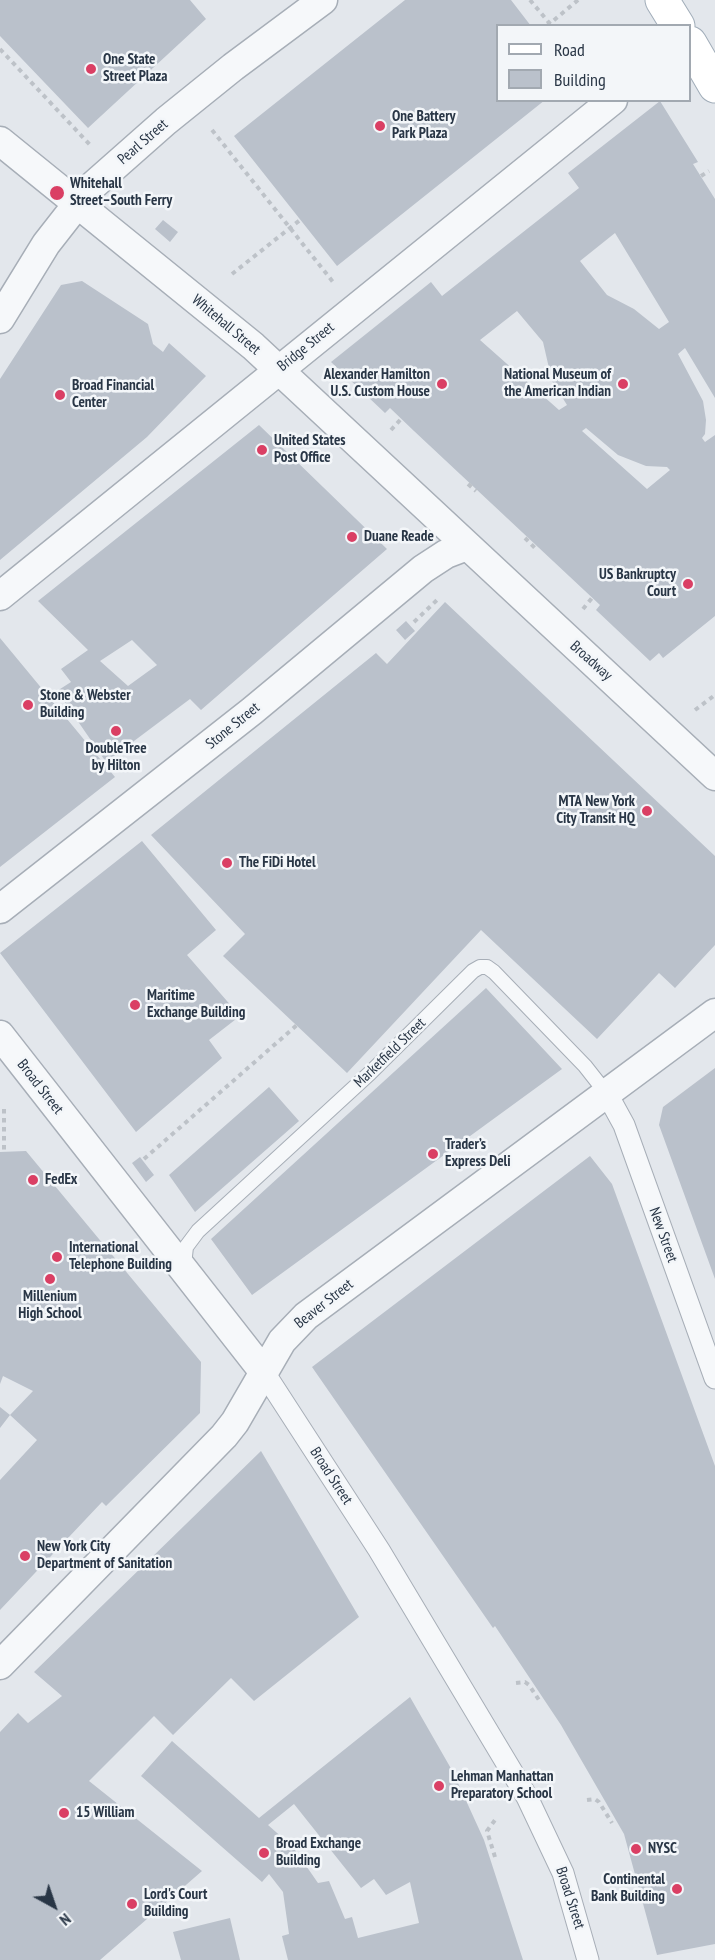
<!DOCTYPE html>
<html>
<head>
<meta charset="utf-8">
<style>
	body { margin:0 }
	#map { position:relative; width:715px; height:1960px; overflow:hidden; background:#e3e7ec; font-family:"PT Sans Narrow",sans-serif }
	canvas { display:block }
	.legend { position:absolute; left:496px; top:24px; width:195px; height:78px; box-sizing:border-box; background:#f3f6f9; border:2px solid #a2a9b1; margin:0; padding:8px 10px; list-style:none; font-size:18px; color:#293646 }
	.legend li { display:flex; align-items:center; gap:12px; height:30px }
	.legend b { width:30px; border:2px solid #a2a9b1 }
	.north { position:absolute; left:24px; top:1876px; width:60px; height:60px; -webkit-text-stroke:4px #f3f6f9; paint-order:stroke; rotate:140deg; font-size:16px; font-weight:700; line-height:24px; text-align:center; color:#293646 }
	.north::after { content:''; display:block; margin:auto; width:21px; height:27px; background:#293646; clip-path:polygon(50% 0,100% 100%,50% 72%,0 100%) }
</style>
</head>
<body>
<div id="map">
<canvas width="715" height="1960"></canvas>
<ul class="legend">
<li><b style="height:8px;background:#fff"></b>Road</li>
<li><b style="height:16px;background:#bac1cb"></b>Building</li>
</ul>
<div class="north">N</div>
</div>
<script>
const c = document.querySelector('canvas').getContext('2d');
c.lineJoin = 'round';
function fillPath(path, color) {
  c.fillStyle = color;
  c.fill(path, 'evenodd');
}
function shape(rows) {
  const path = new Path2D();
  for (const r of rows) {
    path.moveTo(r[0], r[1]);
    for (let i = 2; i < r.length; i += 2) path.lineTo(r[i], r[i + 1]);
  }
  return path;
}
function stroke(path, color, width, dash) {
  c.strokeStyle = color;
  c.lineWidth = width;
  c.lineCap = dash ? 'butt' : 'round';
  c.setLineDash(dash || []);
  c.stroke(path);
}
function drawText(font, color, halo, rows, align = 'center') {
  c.font = font + ' "PT Sans Narrow",sans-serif';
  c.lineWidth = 5;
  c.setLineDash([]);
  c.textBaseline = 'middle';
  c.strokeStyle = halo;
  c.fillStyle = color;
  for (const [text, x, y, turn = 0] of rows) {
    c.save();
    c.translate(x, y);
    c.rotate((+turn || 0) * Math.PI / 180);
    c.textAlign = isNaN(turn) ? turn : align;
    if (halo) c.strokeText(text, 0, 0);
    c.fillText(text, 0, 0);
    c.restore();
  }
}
fillPath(shape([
	[0,0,190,0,206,19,88,128,0,36],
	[405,0,511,0,531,26,498,26,498,100,545,100,337,266,234,136],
	[660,101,698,162,693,164,715,199,715,398,685,348,678,354,703,401,706,420,705,434,702,438,705,442,715,435,715,616,663,658,659,653,650,661,596,610,600,605,414,431,390,408,385,413,331,362,431,282,442,296,579,188,568,173],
	[615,233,669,322,659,329,634,309,607,295,580,261],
	[517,311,543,342,552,381,567,405,559,410,480,340],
	[586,428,618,455,646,466,667,467,670,470,647,489,582,431],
	[163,220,178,232,170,242,155,229],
	[82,281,148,324,153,344,163,352,169,343,206,376,147,437,0,560,0,379,61,285],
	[259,425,387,549,201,710,190,699,106,762,57,691,71,682,61,669,88,650,38,601],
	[132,640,157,665,128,686,100,661],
	[445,602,715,856,715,945,675,988,659,973,597,1039,481,930,347,1073,223,956,245,934,151,835,376,653,387,664],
	[406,621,415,631,405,640,396,630],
	[0,638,115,777,0,867],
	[142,841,216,930,187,955,240,1016,209,1040,222,1058,136,1132,0,953],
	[486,988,562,1069,252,1295,211,1239],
	[715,1068,715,1279,659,1125,663,1107],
	[269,1087,299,1121,195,1212,169,1175],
	[26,1151,201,1362,200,1413,106,1506,102,1502,0,1610,0,1480,37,1440,10,1415,33,1391,3,1376,0,1384,0,1152],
	[590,1156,612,1184,715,1466,715,1944,657,1955,624,1834,561,1725,495,1626,493,1628,312,1367],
	[140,1157,154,1175,146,1182,132,1163],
	[0,1407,10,1415,0,1428],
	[261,1451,359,1617,254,1701,231,1678,173,1735,154,1716,89,1781,202,1871,100,1960,0,1960,0,1732,18,1713,28,1723,62,1696,34,1672],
	[410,1697,453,1772,484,1840,523,1960,288,1960,282,1936,289,1934,283,1892,269,1874,262,1882,141,1776,172,1741,259,1818],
	[294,1804,361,1888,374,1879,386,1895,410,1882,419,1923,358,1938,352,1917,345,1919,329,1881,318,1883,293,1847,268,1825],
	[230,1918,240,1960,181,1960,173,1932]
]), '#bac1cb');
const service = shape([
	[184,1265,186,1247,198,1231,370,1073,473,971,480,967,487,967,494,972,585,1066,607,1094]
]);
const pedestrian = shape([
	[607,1094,624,1125,715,1378],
	[263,1371,379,1550,527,1797,563,1873,588,1960]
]);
const minor = shape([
	[0,141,253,346,715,776],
	[0,319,46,244,89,189,166,121,233,67,323,0],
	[0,596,613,100],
	[0,909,252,711,423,569,446,554,467,546],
	[0,1035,263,1371],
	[0,1665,224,1436,235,1422,282,1341,306,1316,715,1013]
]);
const primary = shape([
	[662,0,678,26],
	[690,43,715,86]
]);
stroke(service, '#a7aeb7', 16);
stroke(pedestrian, '#a7aeb7', 23);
stroke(minor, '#a7aeb7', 31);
stroke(primary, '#a1adb9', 35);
stroke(shape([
	[530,0,551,25],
	[547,26,578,0],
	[0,49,92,147],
	[212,130,333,282],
	[701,176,709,171],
	[232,274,300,220],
	[391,430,401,419],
	[468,484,476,491],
	[525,538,535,548],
	[583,609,592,598],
	[414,622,437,600],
	[695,710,715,695],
	[4,1109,4,1152],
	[144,1159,297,1025],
	[516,1683,525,1682,529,1685,541,1703],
	[587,1800,595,1799,599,1802,612,1823],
	[495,1857,487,1831,495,1820]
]), '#bdc2c8', 4, [4.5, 4.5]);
stroke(service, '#f6f8fa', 14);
stroke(pedestrian, '#f6f8fa', 21);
stroke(minor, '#f6f8fa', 28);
stroke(primary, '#fff', 33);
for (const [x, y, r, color] of [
	[91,69,6,"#da3f64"],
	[380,126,6,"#da3f64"],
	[57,193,8,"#da3f64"],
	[442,384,6,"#da3f64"],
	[623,384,6,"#da3f64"],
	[60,395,6,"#da3f64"],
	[262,450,6,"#da3f64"],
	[352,537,6,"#da3f64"],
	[688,584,6,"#da3f64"],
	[28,705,6,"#da3f64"],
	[116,731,6,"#da3f64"],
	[647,811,6,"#da3f64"],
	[227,863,6,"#da3f64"],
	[135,1005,6,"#da3f64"],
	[433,1154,6,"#da3f64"],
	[33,1180,6,"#da3f64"],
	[57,1257,6,"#da3f64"],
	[50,1279,6,"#da3f64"],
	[25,1556,6,"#da3f64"],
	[439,1786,6,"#da3f64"],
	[64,1813,6,"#da3f64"],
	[636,1849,6,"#da3f64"],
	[264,1853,6,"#da3f64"],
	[677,1889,6,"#da3f64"],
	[132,1904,6,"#da3f64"]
]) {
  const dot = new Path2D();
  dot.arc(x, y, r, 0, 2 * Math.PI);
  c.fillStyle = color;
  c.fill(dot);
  stroke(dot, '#f3f6f9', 2);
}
drawText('bold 15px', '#293646', '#f3f6f9', [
	["One State",103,60],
	["Street Plaza",103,77],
	["One Battery",392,117],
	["Park Plaza",392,134],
	["Whitehall",70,184],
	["Street–South Ferry",70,201],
	["Alexander Hamilton",430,375,"right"],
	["U.S. Custom House",430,392,"right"],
	["National Museum of",611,375,"right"],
	["the American Indian",611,392,"right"],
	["Broad Financial",72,386],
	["Center",72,403],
	["United States",274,441],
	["Post Office",274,458],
	["Duane Reade",364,537],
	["US Bankruptcy",676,575,"right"],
	["Court",676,592,"right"],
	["Stone & Webster",40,696],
	["Building",40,713],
	["DoubleTree",116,749,"center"],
	["by Hilton",116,766,"center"],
	["MTA New York",635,802,"right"],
	["City Transit HQ",635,819,"right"],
	["The FiDi Hotel",239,863],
	["Maritime",147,996],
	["Exchange Building",147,1013],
	["Trader’s",445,1145],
	["Express Deli",445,1162],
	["FedEx",45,1180],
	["International",69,1248],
	["Telephone Building",69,1265],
	["Millenium",50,1297,"center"],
	["High School",50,1314,"center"],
	["New York City",37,1547],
	["Department of Sanitation",37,1564],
	["Lehman Manhattan",451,1777],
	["Preparatory School",451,1794],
	["15 William",76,1813],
	["Broad Exchange",276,1844],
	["Building",276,1861],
	["NYSC",648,1849],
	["Continental",665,1880,"right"],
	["Bank Building",665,1897,"right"],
	["Lord's Court",144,1895],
	["Building",144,1912]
], 'left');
drawText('15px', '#293646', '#f3f6f9', [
	["Pearl Street",143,142,-41],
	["Whitehall Street",226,325,40],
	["Bridge Street",306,347,-39],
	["Broadway",591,661,42],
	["Stone Street",233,726,-39],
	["Marketfield Street",390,1053,-44],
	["Broad Street",40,1087,52],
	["New Street",663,1235,70],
	["Beaver Street",324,1304,-38],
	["Broad Street",331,1476,57],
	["Broad Street",570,1898,72]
]);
</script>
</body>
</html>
